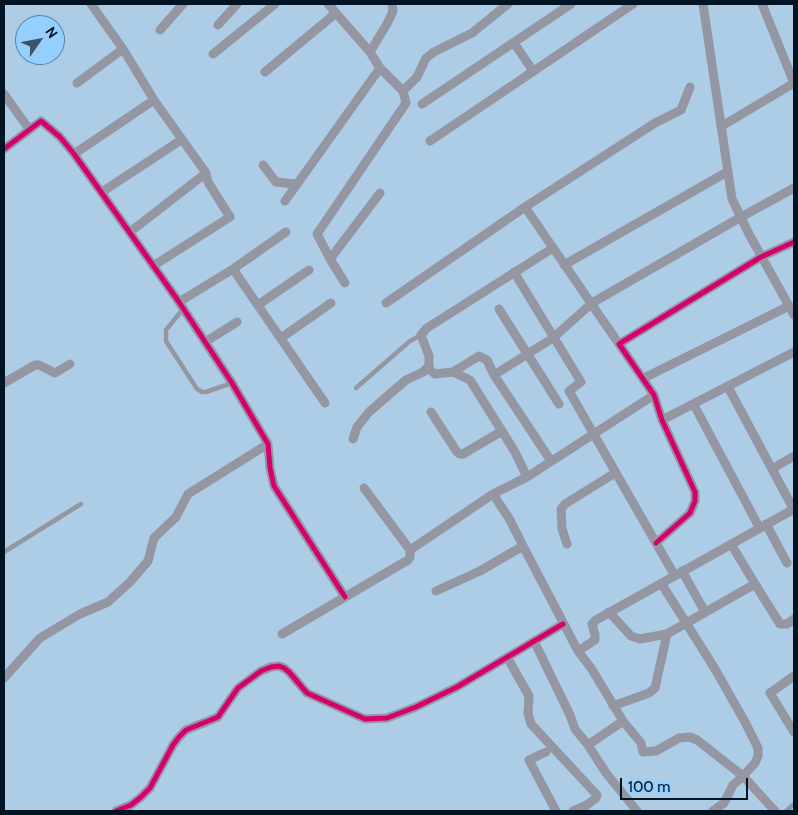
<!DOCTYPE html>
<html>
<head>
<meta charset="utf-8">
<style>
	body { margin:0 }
	#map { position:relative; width:798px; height:815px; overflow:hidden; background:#adcce5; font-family:Cabin,sans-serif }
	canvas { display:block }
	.frame { position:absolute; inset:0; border:5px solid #001424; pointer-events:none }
	.north { position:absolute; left:15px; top:15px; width:50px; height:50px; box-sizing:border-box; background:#95cffd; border:1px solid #5984a6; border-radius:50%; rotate:57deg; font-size:14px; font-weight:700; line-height:20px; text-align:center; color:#001424 }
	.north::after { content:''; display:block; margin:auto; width:18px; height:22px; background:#3d5468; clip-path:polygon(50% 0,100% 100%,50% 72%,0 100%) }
	.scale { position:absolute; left:620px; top:778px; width:128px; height:22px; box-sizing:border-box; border:2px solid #001424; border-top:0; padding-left:6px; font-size:15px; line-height:18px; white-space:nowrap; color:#001424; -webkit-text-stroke:4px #95cffd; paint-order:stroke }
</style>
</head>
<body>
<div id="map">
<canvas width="798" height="815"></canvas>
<div class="frame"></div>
<div class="north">N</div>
<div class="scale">100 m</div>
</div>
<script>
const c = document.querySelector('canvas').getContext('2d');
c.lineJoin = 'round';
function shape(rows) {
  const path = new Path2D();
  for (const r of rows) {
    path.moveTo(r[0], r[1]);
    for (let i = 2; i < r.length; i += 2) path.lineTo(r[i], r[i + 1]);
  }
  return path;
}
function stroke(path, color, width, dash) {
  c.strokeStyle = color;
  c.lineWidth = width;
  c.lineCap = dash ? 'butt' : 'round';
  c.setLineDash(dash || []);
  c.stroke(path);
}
stroke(shape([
	[183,309,166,330,166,341,197,389,202,392,206,392,232,383],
	[356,388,410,341,421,335],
	[4,552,81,504],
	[786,811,794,804]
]), '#9496a2', 4.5);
stroke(shape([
	[91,4,123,49,154,100,206,173,208,182,230,217,153,266],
	[328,4,370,52,380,68,403,91,406,103,317,234,330,259,345,283],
	[703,4,732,199,749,234,794,315],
	[762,4,794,83],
	[218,25,237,4],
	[160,30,183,4],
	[514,43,533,71],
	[370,52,388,22,393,11,392,4],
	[213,54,275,4],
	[265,72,336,13],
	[77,83,123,49],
	[403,91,417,77,426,58,434,52,472,33,508,4],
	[4,94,29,129],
	[422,104,571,4],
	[722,126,794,83],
	[430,141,633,4],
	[4,149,41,121,60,137,74,154,179,302,232,383,268,444,270,468,274,486,345,597],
	[74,154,154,100],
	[263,165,276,182,296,184],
	[102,192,181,140],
	[285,201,380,68],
	[525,207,619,344],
	[130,232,206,173],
	[330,259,380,193],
	[564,265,727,172],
	[233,269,325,403],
	[514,272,581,382,569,391,675,576],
	[179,302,233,269,286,232],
	[386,303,525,207,655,123,681,110,690,87],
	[258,305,309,270],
	[499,309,559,404],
	[281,338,331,303],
	[205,342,237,322],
	[429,366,430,370,435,374,453,372,470,380,515,452,527,477],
	[453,372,479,356,487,360,494,375,551,461],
	[494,375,553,338,592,303,741,217,794,188],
	[644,378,789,306],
	[4,383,35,365,39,365,55,373,70,364],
	[728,387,794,510],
	[694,405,759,527],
	[431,412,457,452,460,454,463,454,502,431],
	[662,420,794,352],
	[353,439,357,427,369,412,406,380,423,372,429,366,429,356,421,335,427,328,553,248],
	[772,469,794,456],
	[766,524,787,563],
	[656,543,690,513,695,501,695,492,662,420,654,395,619,344,761,257,794,242],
	[567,544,562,529,561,509,565,504,615,473],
	[523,546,578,651,591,668,623,721,588,745],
	[410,550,493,494,527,477,654,395],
	[682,571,705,612],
	[661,583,715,669,745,722,758,748,758,756,755,763,743,776,775,811],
	[755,584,780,624,787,624,794,619],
	[436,591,480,571,523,546,510,520,493,494],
	[609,612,631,636,640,639,667,634],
	[282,634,408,560,410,557,410,550,364,488],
	[534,641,570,715,575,729,588,745,606,773,637,811],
	[578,651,595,640,595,635,592,624,596,620,794,509],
	[507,657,529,696,528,713,531,724,597,795,596,798,587,805,573,811],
	[794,676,770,693,794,732],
	[4,678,40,638,80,614,108,602,130,582,148,561,154,538,176,517,188,494,268,444],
	[613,706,649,693,655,688,667,634,755,584,731,544],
	[623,721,641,743,643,752,656,751,679,738,690,737,697,740,743,776,733,785,724,803,713,811],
	[546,752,529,760,556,811],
	[116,811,131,805,141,797,150,788,173,745,179,737,186,730,218,717,238,688,261,671,271,667,279,666,284,668,289,672,307,693,365,719,387,718,416,707,457,687,563,624]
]), '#9496a2', 9);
stroke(shape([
	[4,149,41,121,60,137,74,154,179,302,232,383,268,444,270,468,274,486,345,597],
	[656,543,690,513,695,501,695,492,662,420,654,395,619,344,761,257,794,242],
	[116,811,131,805,141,797,150,788,173,745,179,737,186,730,218,717,238,688,261,671,271,667,279,666,284,668,289,672,307,693,365,719,387,718,416,707,457,687,563,624]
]), '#d6006c', 5);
</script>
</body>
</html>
